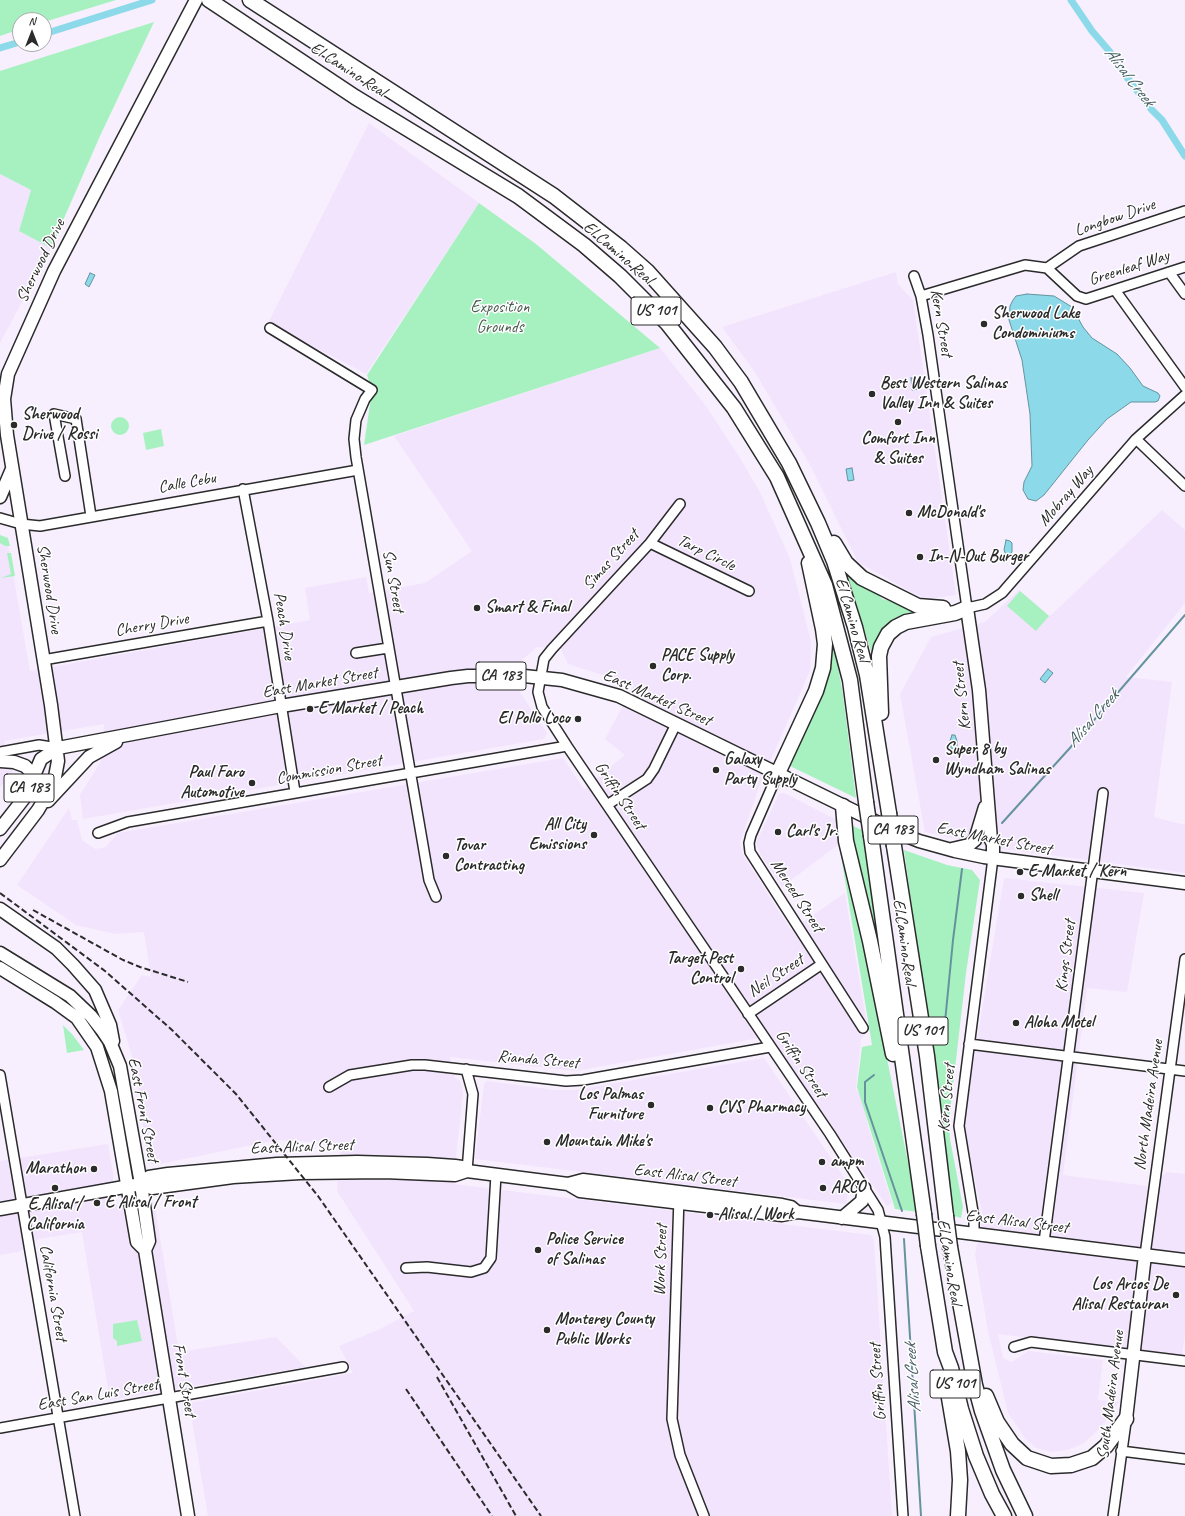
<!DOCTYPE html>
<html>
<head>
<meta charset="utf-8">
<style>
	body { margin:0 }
	#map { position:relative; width:1185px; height:1516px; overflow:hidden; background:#f7effe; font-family:Caveat,sans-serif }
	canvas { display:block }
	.north { position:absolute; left:12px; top:12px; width:40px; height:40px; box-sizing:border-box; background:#fff; border:1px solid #aaa; border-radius:50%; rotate:0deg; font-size:11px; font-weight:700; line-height:16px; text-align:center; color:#2b2b2b }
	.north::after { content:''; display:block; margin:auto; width:14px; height:18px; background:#2b2b2b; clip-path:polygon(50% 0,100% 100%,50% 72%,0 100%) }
</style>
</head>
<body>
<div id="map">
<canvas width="1185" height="1516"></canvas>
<div class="north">N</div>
</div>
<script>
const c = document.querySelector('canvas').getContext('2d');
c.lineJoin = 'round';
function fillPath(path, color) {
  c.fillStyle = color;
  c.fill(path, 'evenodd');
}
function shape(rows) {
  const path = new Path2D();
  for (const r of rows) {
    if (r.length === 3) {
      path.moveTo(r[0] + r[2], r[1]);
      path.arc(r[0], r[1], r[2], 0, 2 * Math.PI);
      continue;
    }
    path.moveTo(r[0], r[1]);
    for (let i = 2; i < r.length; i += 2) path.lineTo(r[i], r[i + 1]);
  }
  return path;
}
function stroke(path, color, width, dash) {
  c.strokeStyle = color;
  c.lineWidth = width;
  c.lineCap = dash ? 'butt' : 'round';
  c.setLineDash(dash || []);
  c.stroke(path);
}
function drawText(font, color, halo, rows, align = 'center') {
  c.font = font + ' Caveat,sans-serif';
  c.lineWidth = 3;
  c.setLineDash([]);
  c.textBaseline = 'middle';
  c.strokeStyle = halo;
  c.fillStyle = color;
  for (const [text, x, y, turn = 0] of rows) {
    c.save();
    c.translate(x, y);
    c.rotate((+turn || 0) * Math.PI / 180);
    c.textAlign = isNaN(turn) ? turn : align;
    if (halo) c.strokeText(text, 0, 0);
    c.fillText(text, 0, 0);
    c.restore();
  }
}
fillPath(shape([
	[369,123,479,203,366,374,268,323],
	[0,174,31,190,19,231,51,248,0,343],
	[896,272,898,284,913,300,956,595,936,598,922,597,911,592,858,562,810,465,756,374,722,327],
	[660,348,706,406,740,458,760,492,790,559,811,641,810,671,761,782,740,842,742,853,791,930,845,893,868,1031,861,1039,856,1089,861,1097,868,1126,892,1203,887,1206,770,1036,575,1071,450,1057,454,1077,460,1081,463,1093,453,1184,871,1235,874,1241,892,1516,208,1516,189,1403,353,1373,339,1346,378,1330,414,1311,337,1191,341,1143,277,1140,155,1165,148,1163,135,1066,118,1010,142,975,151,977,144,932,115,934,76,925,17,885,69,808,72,820,77,820,82,840,95,849,106,847,118,833,563,758,584,789,625,755,605,739,634,685,568,664,561,649,537,647,521,661,516,686,547,733,544,739,83,819,80,795,101,761,104,724,4,741,13,772,0,787,0,536,7,539,30,671,310,620,305,588,366,577,369,593,425,583,472,551,394,436],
	[1162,510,1185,530,1185,603,1126,677,1172,682,1154,817,1185,825,1185,873,996,848,925,832,900,694,931,637,985,622,1019,590,1050,616],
	[784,793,835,819,839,844,782,887,760,854,756,843,779,794],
	[1004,878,1144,893,1127,992,1087,988,1063,1175,1147,1186,1167,1172,1185,1174,1185,1333,1182,1357,998,1334,1003,1358,1012,1362,1028,1351,1103,1360,1098,1400,1119,1402,1100,1428,1083,1444,1067,1450,1051,1452,1036,1448,1025,1438,1008,1413,988,1331,975,1254,983,1217,963,1124],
	[764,1058,849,1185,846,1204,475,1159,484,1084,487,1081,555,1090,575,1090],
	[108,1144,113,1173,114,1203,120,1208,154,1201,179,1352,276,1337,305,1367,110,1400,82,1232,39,1239,18,1252,0,1255,0,1161]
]), '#f2e4fd');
fillPath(shape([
	[0,0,116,0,44,22,44,20,20,20,20,29,0,36],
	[154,22,100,136,51,248,19,231,31,190,0,174,0,71],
	[479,203,536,244,660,348,364,445,372,390,367,375],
	[120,426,9],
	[161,429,164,446,146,450,143,433],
	[0,535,8,538,10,546,5,546,0,543],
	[7,553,11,553,15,576,1,578,11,574],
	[851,574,873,588,882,599,895,602,920,614,906,615,873,658,848,577],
	[1020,591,1049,616,1036,631,1007,606],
	[831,628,843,695,856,798,790,766,789,762],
	[835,819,839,821,918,1212,895,1209,857,1087,862,1047,872,1045],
	[851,825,862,830,884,976,850,839],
	[904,850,947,865,972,870,980,880,966,973,949,1121,950,1139,963,1207,961,1218,954,1216],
	[63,1025,72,1034,84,1050,67,1053],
	[137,1320,142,1341,117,1346,117,1341,113,1338,113,1324]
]), '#a7f1c0');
const water = shape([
	[90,273,95,275,89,287,85,284,90,273],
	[1027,294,1054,296,1072,307,1083,327,1092,338,1117,354,1130,368,1143,386,1158,393,1160,396,1158,401,1155,402,1131,402,1107,419,1088,440,1044,495,1036,501,1028,499,1023,490,1024,482,1032,466,1030,414,1022,360,1009,320,1010,306,1013,300,1016,296,1027,294],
	[911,378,917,378,919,389,912,390,911,378],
	[852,468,854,480,848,481,846,469,852,468],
	[1006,540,1010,541,1012,543,1012,552,1009,555,1006,555,1004,550,1006,540],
	[1048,669,1053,673,1045,683,1040,679,1048,669],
	[952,735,955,735,957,741,957,748,954,750,951,748,950,741,952,735]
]);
fillPath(water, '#8bd9e9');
stroke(water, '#65939d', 1);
stroke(shape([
	[1002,823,1069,749,1185,615],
	[945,1022,953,940,962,869],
	[874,1075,865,1082,865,1102,902,1211],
	[904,1239,921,1516]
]), '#65939d', 2);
stroke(shape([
	[1071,0,1092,31,1110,52,1126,76,1152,110,1162,120,1185,156],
	[44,34,152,0],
	[0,48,20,42]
]), '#8bd9e9', 7);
const minor = shape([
	[1047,268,1077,296,1086,299,1185,267],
	[1169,272,1185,294],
	[914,276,921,296,928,335,967,608,985,604,1002,593,1136,439,1185,395],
	[1115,290,1185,387],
	[921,296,1025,265,1047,268,1079,246,1185,211],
	[270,328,372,390,365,399,356,420,354,439,356,457,429,880,436,897],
	[1136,439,1185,486],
	[65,476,54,414,76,419,91,516],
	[243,489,268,621,295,792],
	[680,504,650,543,552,649,544,659,538,692,542,707,567,746,830,1134,878,1210,885,1237,903,1516],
	[0,518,21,524,40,526,358,470],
	[650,543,749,591],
	[356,653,388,648],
	[43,660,268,621],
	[0,752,39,745,58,748],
	[778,773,751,835,749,843,750,852,863,1028],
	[607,805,647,779,654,769,676,724],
	[98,833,128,822,567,746],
	[748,1014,822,964],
	[969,1044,1185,1071],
	[466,1069,473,1094,467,1171],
	[0,1075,75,1516],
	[329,1087,350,1075,412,1065,425,1065,566,1081,583,1080,770,1047],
	[679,1197,672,1419,680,1455,704,1516],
	[974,1233,974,1218,959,1126,993,858],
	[1044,1242,1103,793],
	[1145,1255,1185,959],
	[406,1268,427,1267,471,1272,484,1268,491,1258,496,1175],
	[1014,1347,1031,1342,1185,1361],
	[0,1428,343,1367],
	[1121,1451,1185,1459],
	[1113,1516,1126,1422]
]);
const major = shape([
	[0,497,12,469],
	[967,608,979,690,991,840,993,844,993,858],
	[0,761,14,762,25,766,30,771,32,782],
	[48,801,89,757,116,742],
	[0,829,25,797,41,759,58,748,281,706,451,678,468,676,524,676,562,680,619,696,899,833,919,841,955,851,984,857,1185,883],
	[952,849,969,845,975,840,985,807],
	[0,860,38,810,48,793,55,777,58,761,51,705,7,435,4,399,8,374,54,271,196,0],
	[0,909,56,948,73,965,95,990,110,1025,113,1041],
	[0,953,70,996,91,1016,102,1030,110,1042,120,1066,141,1184,149,1241,145,1250,188,1516],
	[0,968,55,1002,77,1018,97,1047,111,1091,137,1242,145,1250],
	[141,1184,149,1177,168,1174,277,1164,357,1162,427,1164,455,1166,462,1167,467,1171],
	[568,1184,580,1191,782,1215,798,1212,1185,1260],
	[0,1209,141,1184,152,1188,233,1177,300,1173,384,1172,455,1175,467,1171,568,1184,583,1180,679,1192,782,1205,791,1207,797,1212],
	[842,1218,862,1201,864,1188],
	[1126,1419,1145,1255]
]);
const highway = shape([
	[209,0,355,97,518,196,584,245,620,276,667,323,734,408,777,477,825,585,850,680,866,802],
	[250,0,554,196,621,248,647,271,715,347,741,382,789,463,818,523,834,561,855,627,867,675,889,813],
	[834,543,846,563,862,578,918,606,943,608],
	[881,713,879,656,881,647,888,634,896,627,906,622,955,613,967,608],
	[778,773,816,691,823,668,825,644,823,629,809,563],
	[843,806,846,841,870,941,893,1054],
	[871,836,924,1214],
	[894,846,927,1056,946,1216],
	[928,1246,945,1352,951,1368,961,1409,976,1456,992,1494,1004,1516],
	[950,1247,975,1385,982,1411,1003,1470,1025,1516],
	[948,1392,958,1451,960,1480,958,1516],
	[986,1396,997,1422,1012,1444,1027,1458,1051,1466,1071,1465,1092,1458,1106,1446,1126,1419]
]);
stroke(minor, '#2b2b2b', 12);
stroke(major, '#2b2b2b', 15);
stroke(highway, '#2b2b2b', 17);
stroke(minor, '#fff', 9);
stroke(major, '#fff', 12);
stroke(highway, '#fff', 14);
stroke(shape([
	[0,893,105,971,172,1030,236,1094,318,1196,541,1516],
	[33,910,123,960,140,967,188,982],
	[437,1377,516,1516],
	[406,1389,492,1516]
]), '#2b2b2b', 2, [6, 3]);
const highwayBridge = shape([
	[866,802,871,836],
	[889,813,894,846],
	[924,1214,928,1246],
	[946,1216,950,1247]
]);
stroke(highwayBridge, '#2b2b2b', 17, []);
stroke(highwayBridge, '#fff', 14);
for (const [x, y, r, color] of [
	[984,324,4,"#2b2b2b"],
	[872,394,4,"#2b2b2b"],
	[898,422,4,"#2b2b2b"],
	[14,425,4,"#2b2b2b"],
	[909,513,4,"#2b2b2b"],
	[920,557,4,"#2b2b2b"],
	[477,608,4,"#2b2b2b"],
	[653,666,4,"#2b2b2b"],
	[310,709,4,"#2b2b2b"],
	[578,719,4,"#2b2b2b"],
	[936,760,4,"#2b2b2b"],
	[716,770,4,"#2b2b2b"],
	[252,783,4,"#2b2b2b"],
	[778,832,4,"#2b2b2b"],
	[594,835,4,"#2b2b2b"],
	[446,856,4,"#2b2b2b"],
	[1020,872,4,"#2b2b2b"],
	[1021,896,4,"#2b2b2b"],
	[741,969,4,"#2b2b2b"],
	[1016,1023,4,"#2b2b2b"],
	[651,1105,4,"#2b2b2b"],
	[710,1108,4,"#2b2b2b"],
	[547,1142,4,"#2b2b2b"],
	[822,1162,4,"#2b2b2b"],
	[94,1169,4,"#2b2b2b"],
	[55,1188,4,"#2b2b2b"],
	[823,1188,4,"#2b2b2b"],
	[97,1203,4,"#2b2b2b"],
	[710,1215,4,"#2b2b2b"],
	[538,1250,4,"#2b2b2b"],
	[1176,1295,4,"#2b2b2b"],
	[547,1330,4,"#2b2b2b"]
]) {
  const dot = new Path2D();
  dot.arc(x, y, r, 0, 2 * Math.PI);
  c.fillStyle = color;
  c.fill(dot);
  stroke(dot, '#fff', 1.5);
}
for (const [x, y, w] of [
	[656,311,50],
	[501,676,50],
	[29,788,50],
	[893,830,50],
	[923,1031,50],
	[955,1384,50]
]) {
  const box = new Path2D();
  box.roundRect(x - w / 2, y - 14, w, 28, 3);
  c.fillStyle = '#fff';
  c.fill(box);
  stroke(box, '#2b2b2b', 1);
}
drawText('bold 16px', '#2b2b2b', null, [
	["US 101",656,311],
	["CA 183",501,676],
	["CA 183",29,788],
	["CA 183",893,830],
	["US 101",923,1031],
	["US 101",955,1384]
]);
drawText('17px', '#2b2b2b', '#fff', [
	["El Camino Real",348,70,33],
	["Longbow Drive",1115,218,-19],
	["El Camino Real",618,253,41],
	["Sherwood Drive",41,261,-64],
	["Greenleaf Way",1129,268,-18],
	["Kern Street",941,323,80],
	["Calle Cebu",187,483,-10],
	["Mobray Way",1066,496,-49],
	["Tarp Circle",706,553,26],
	["Simas Street",611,560,-48],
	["Sun Street",393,581,80],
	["Sherwood Drive",49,589,81],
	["El Camino Real",852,620,74],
	["Cherry Drive",152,625,-10],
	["Peach Drive",284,626,81],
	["East Market Street",320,683,-10],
	["Kern Street",962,696,-96],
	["East Market Street",657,698,24],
	["Commission Street",329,770,-10],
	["Griffin Street",620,796,56],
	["East Market Street",994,839,11],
	["Merced Street",797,896,57],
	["El Camino Real",904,942,82],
	["Kings Street",1066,956,-83],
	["Neil Street",776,976,-34],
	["Rianda Street",538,1060,5],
	["Griffin Street",801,1064,56],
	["Kern Street",947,1098,-85],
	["North Madeira Avenue",1149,1105,-82],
	["East Front Street",143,1110,79],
	["East Alisal Street",302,1147,-2],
	["East Alisal Street",685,1176,7],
	["East Alisal Street",1017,1222,7],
	["Work Street",661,1260,-88],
	["El Camino Real",949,1262,81],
	["California Street",53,1293,80],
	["Front Street",184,1380,80],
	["Griffin Street",878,1382,-94],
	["East San Luis Street",98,1395,-10],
	["South Madeira Avenue",1111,1395,-83]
]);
drawText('17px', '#4a5c50', '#fff', [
	["Exposition",500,308],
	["Grounds",500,328]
]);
drawText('bold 17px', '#2b2b2b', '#fff', [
	["Sherwood Lake",992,314],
	["Condominiums",992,334],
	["Best Western Salinas",880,384],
	["Valley Inn & Suites",880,404],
	["Sherwood",22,415],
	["Drive / Rossi",22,435],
	["Comfort Inn",898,439,"center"],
	["& Suites",898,459,"center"],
	["McDonald's",917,513],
	["In-N-Out Burger",928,557],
	["Smart & Final",485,608],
	["PACE Supply",661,656],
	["Corp.",661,676],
	["E Market / Peach",318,709],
	["El Pollo Loco",570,719,"right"],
	["Super 8 by",944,750],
	["Wyndham Salinas",944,770],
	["Galaxy",724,760],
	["Party Supply",724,780],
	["Paul Faro",244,773,"right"],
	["Automotive",244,793,"right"],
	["All City",586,825,"right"],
	["Emissions",586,845,"right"],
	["Carl's Jr.",786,832],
	["Tovar",454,846],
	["Contracting",454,866],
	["E Market / Kern",1028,872],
	["Shell",1029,896],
	["Target Pest",733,959,"right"],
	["Control",733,979,"right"],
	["Aloha Motel",1024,1023],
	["Los Palmas",643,1095,"right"],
	["Furniture",643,1115,"right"],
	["CVS Pharmacy",718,1108],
	["Mountain Mike's",555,1142],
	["ampm",830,1162],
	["Marathon",86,1169,"right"],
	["ARCO",831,1188],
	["E Alisal / Front",105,1203],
	["E Alisal /",55,1205,"center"],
	["California",55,1225,"center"],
	["Alisal / Work",718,1215],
	["Police Service",546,1240],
	["of Salinas",546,1260],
	["Los Arcos De",1168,1285,"right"],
	["Alisal Restauran",1168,1305,"right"],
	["Monterey County",555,1320],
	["Public Works",555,1340]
], 'left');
drawText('italic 18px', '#485f64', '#fff', [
	["Alisal Creek",1129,77,52],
	["Alisal Creek",1093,719,-49],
	["Alisal Creek",913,1378,-94]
]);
</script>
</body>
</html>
